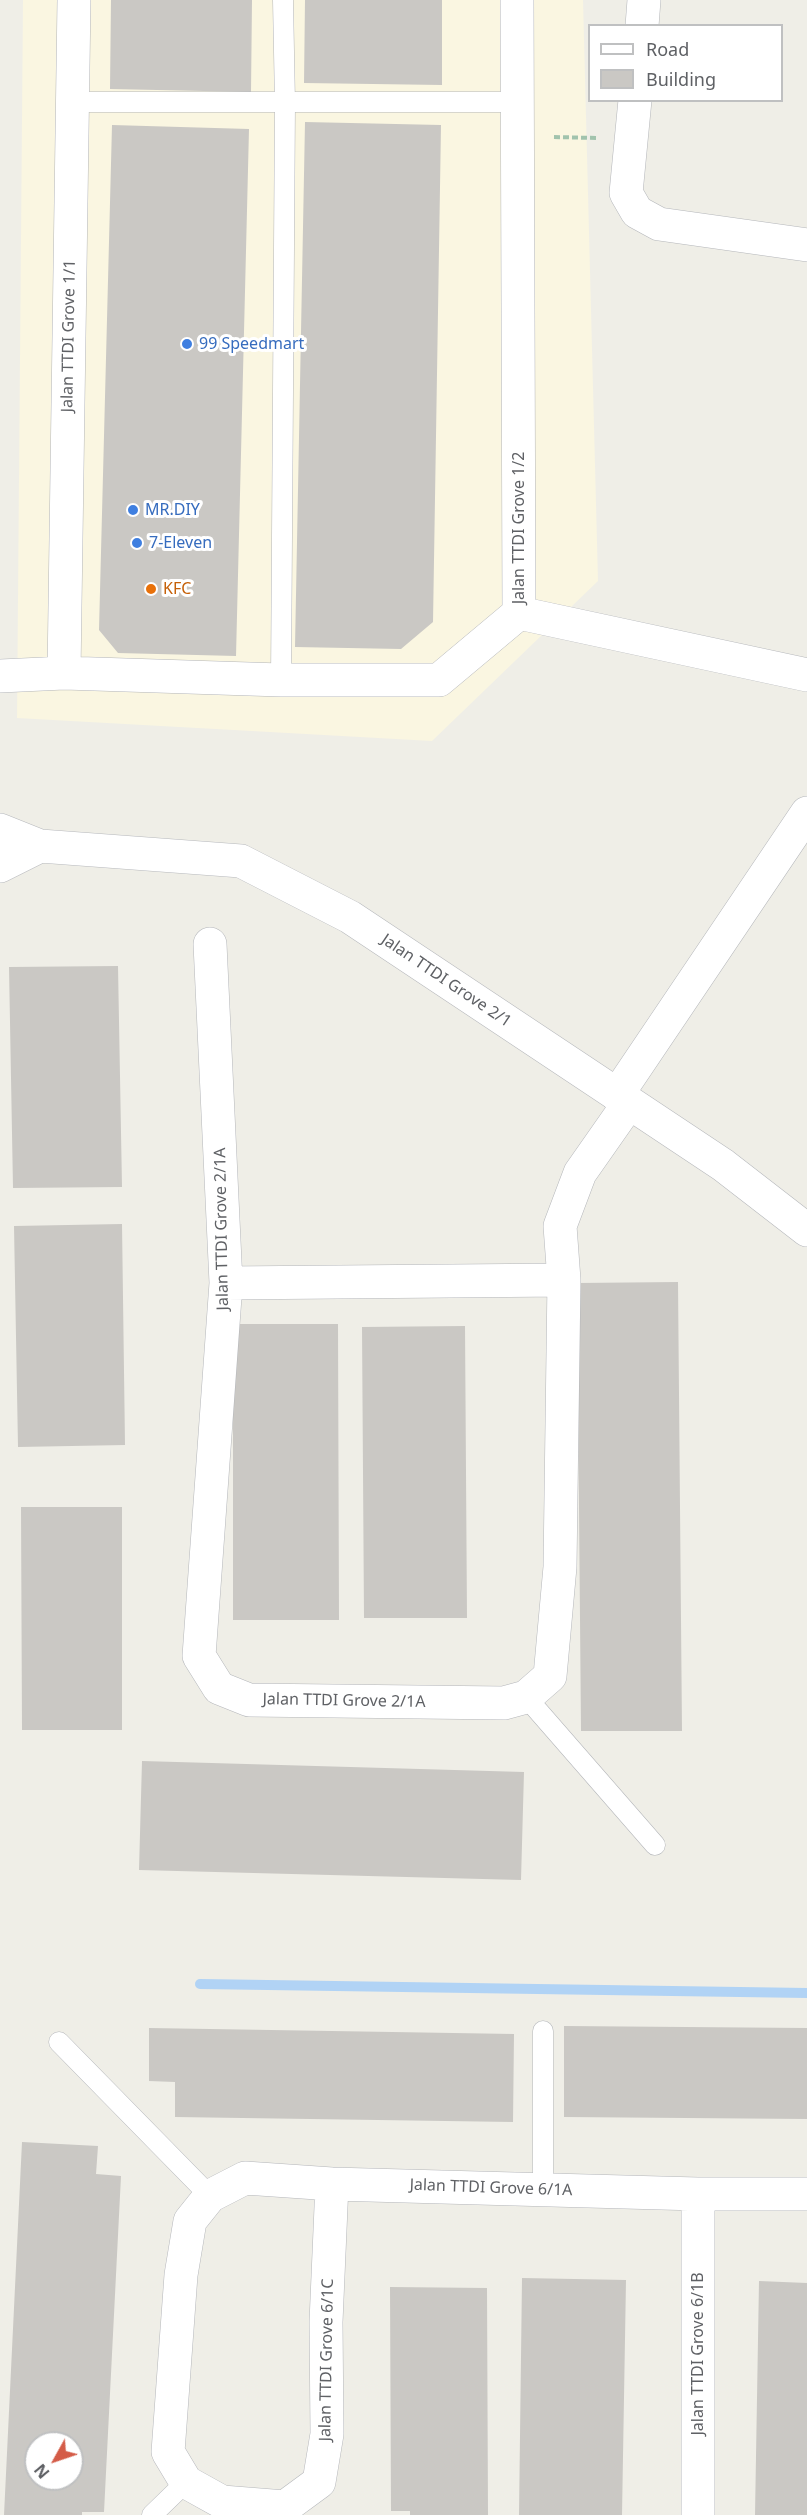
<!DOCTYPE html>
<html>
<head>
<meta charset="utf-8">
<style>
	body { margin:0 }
	#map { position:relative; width:807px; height:2515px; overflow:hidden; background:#efeee7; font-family:"Noto Sans",sans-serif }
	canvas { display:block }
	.legend { position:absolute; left:588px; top:24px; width:195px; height:78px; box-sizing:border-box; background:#fff; border:2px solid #bfc0c1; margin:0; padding:8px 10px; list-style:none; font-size:18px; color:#5f6165 }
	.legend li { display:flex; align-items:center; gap:12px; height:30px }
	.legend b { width:30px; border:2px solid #bfc0c1 }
	.north { position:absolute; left:24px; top:2431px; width:60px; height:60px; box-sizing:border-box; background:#fff; border:2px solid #bfc0c1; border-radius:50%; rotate:230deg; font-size:16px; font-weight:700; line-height:24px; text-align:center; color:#5f6165 }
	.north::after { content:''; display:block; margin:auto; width:21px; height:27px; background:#d45c48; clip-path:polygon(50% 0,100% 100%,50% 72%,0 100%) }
</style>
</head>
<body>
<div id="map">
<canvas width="807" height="2515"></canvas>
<ul class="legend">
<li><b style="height:8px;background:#fff"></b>Road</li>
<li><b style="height:16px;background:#cac8c4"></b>Building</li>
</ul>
<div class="north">N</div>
</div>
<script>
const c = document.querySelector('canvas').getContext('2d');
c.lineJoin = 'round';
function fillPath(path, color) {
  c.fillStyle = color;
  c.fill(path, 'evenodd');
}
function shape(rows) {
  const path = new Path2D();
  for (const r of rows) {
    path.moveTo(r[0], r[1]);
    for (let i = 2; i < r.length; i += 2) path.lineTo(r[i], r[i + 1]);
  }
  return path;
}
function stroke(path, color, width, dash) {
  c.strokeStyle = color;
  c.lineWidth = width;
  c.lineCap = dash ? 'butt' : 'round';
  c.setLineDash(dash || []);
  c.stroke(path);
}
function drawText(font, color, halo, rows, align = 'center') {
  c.font = font + ' "Noto Sans",sans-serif';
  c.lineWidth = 6;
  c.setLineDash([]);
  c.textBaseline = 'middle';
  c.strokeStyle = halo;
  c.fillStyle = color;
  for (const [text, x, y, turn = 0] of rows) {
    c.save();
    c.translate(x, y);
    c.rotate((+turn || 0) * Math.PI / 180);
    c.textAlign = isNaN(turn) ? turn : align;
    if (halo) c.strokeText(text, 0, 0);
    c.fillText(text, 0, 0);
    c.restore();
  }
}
fillPath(shape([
	[23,0,583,0,598,581,432,741,17,718]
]), '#faf6e1');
stroke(shape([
	[200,1984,807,1993]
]), '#b1d3f5', 10);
fillPath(shape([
	[111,0,252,0,251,92,110,89],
	[305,0,442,0,442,85,304,83],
	[305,122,441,125,433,622,401,649,295,647],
	[112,125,249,129,236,656,118,653,99,630],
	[118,966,122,1187,13,1188,9,967],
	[122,1224,125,1445,18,1447,14,1226],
	[678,1282,682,1731,581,1731,577,1283],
	[233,1324,338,1324,339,1620,233,1620],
	[465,1326,467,1618,364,1618,362,1327],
	[21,1507,122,1507,122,1730,22,1730],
	[142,1761,524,1772,521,1880,139,1870],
	[564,2026,807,2028,807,2119,564,2117],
	[149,2028,514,2034,513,2122,175,2117,175,2082,149,2081],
	[22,2142,98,2146,96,2174,121,2176,104,2512,82,2512,82,2515,4,2515],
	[36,2443,72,2443,72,2479,36,2479],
	[522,2278,626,2280,622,2515,519,2515],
	[759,2281,807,2283,807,2515,755,2515],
	[390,2287,487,2288,488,2515,410,2515,410,2511,391,2511]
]), '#cac8c4');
const lane = shape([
	[73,102,517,102],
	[281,680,285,103,283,0],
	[526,1697,655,1845],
	[543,2031,543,2189],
	[59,2042,210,2196],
	[152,2515,186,2482]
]);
const street = shape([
	[642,26,644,0],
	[635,100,626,193,637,212,659,224,807,245],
	[519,613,807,675],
	[64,673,74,0],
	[0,676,64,673,281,680,439,680,519,613,517,0],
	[210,944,226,1283,199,1656,219,1688,249,1700,504,1703,526,1697,550,1676,560,1567,564,1280,560,1226,580,1173,629,1103],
	[617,1095,807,813],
	[226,1283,564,1280],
	[332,2184,326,2322,327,2434,319,2482,285,2507,222,2502,186,2482,168,2452,181,2275,190,2221,210,2196,245,2178,332,2184,698,2194,807,2194],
	[698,2515,698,2194]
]);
const secondary = shape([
	[0,830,40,846,241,861,350,917,723,1165,807,1230],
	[0,866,40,846]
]);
stroke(lane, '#b4b6ba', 21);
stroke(street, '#b4b6ba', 34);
stroke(secondary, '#b6b8bc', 34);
stroke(shape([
	[554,137,597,138]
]), '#a1c3ad', 4, [6, 3]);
stroke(lane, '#fff', 20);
stroke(street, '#fff', 33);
stroke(secondary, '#fff', 33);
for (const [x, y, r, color] of [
	[187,344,6,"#3f7fe0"],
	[133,510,6,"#3f7fe0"],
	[137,543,6,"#3f7fe0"],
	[151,589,6,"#e8710a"]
]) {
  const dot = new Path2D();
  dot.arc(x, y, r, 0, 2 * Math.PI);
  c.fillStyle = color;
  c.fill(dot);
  stroke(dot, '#fff', 2);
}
drawText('16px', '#5f6165', '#fff', [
	["Jalan TTDI Grove 1/1",69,336,-89],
	["Jalan TTDI Grove 1/2",519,528,-90],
	["Jalan TTDI Grove 2/1",446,981,34],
	["Jalan TTDI Grove 2/1A",222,1229,-91],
	["Jalan TTDI Grove 2/1A",344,1701,1],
	["Jalan TTDI Grove 6/1A",491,2188,2],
	["Jalan TTDI Grove 6/1B",698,2354,-90],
	["Jalan TTDI Grove 6/1C",327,2360,-89]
]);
drawText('16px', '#366cbe', '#fff', [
	["99 Speedmart",199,344],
	["MR.DIY",145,510],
	["7-Eleven",149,543]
], 'left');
drawText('16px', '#c56008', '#fff', [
	["KFC",163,589]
], 'left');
</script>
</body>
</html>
